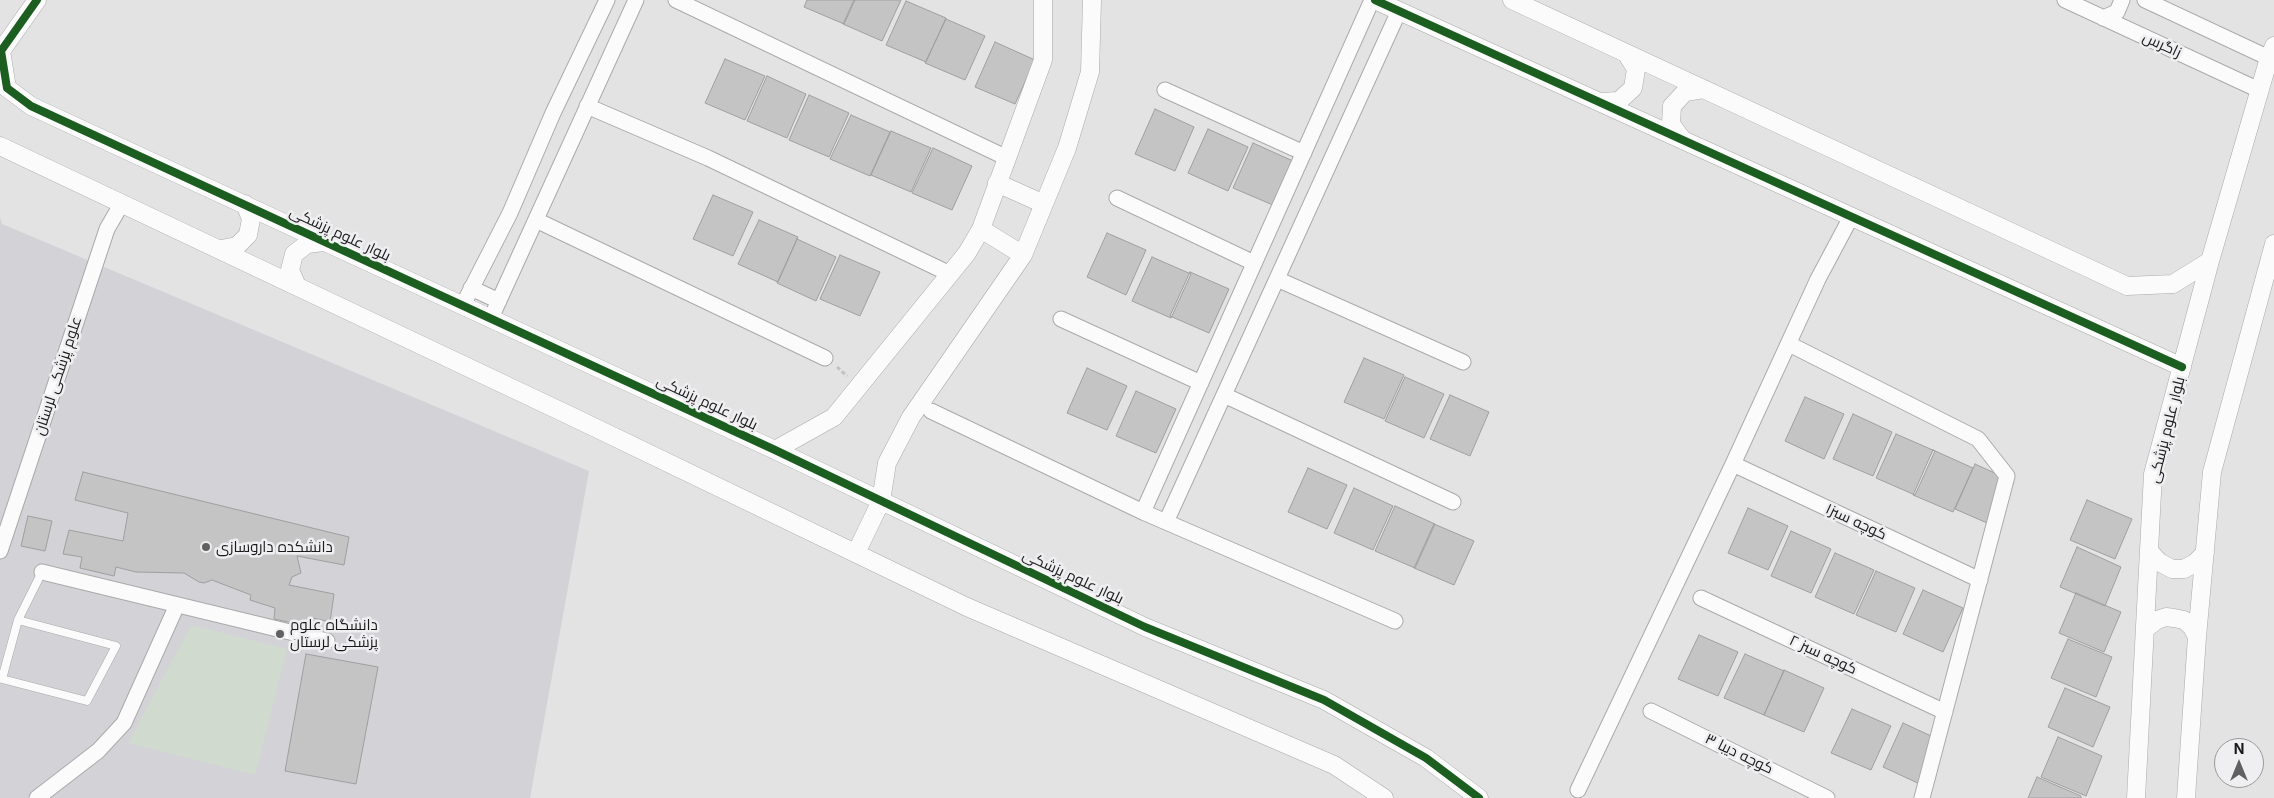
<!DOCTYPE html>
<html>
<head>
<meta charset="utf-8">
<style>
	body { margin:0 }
	#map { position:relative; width:2274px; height:798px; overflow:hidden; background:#e3e3e4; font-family:Inter,sans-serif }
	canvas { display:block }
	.north { position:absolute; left:2214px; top:738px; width:50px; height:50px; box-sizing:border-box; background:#efeff2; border:1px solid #99999c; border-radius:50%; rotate:0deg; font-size:14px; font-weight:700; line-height:20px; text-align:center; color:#19191a }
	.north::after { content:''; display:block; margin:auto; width:18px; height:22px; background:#606061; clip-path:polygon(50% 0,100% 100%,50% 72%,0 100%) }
</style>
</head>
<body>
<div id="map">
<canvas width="2274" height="798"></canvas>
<div class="north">N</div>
</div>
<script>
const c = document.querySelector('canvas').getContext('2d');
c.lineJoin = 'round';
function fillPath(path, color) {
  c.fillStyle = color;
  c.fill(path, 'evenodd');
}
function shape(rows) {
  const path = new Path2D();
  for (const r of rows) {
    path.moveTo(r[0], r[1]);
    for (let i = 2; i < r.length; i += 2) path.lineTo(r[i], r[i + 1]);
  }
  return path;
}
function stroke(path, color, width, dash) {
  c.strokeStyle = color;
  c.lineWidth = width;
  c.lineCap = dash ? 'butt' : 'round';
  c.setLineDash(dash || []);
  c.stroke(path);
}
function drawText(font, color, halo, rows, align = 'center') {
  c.font = font + ' Inter,Cairo,sans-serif';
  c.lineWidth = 5;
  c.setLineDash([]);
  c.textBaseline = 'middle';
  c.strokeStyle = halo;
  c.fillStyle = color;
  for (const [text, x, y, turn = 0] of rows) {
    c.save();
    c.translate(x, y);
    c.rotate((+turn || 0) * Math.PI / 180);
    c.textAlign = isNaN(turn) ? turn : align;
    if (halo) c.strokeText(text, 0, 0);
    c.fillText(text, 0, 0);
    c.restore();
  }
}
fillPath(shape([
	[0,217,2,224,589,471,530,798,0,798]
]), '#d2d2d7');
fillPath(shape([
	[191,625,287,649,255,775,128,743]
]), '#d1dace');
const building = shape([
	[807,0,855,0,844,24,804,7,807,0],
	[854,0,901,0,882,41,843,24,854,0],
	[906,1,946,18,926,62,886,45,906,1],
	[946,19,985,36,965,80,925,63,946,19],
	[995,42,1035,60,1015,104,975,87,995,42],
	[725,59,765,76,745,120,705,103,725,59],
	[767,76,806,94,787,138,747,121,767,76],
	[809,95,849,113,829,157,789,140,809,95],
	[1155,109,1194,127,1175,171,1135,154,1155,109],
	[851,115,890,132,870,176,830,159,851,115],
	[1208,129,1248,147,1228,191,1188,173,1208,129],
	[891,131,931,148,911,192,871,175,891,131],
	[1253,143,1293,161,1273,205,1233,188,1253,143],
	[933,148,972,166,952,210,912,193,933,148],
	[713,195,753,212,733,256,693,239,713,195],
	[759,220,798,237,778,282,738,264,759,220],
	[1107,233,1146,250,1126,295,1087,277,1107,233],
	[797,239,836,257,816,301,777,283,797,239],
	[840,255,880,272,860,316,820,299,840,255],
	[1152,257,1191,274,1171,318,1132,301,1152,257],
	[1190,272,1229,289,1209,333,1170,316,1190,272],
	[1364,358,1404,375,1384,419,1344,402,1364,358],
	[1087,368,1127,386,1107,430,1067,413,1087,368],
	[1405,377,1444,394,1424,438,1385,421,1405,377],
	[1136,391,1176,409,1156,453,1116,436,1136,391],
	[1450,395,1489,412,1470,456,1430,439,1450,395],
	[1805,397,1844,414,1824,459,1785,441,1805,397],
	[1853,414,1892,432,1873,476,1833,459,1853,414],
	[1896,434,1935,451,1915,495,1876,478,1896,434],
	[1933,450,1973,468,1953,512,1913,495,1933,450],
	[1975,464,2014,482,1994,526,1955,509,1975,464],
	[1308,468,1347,485,1327,529,1288,512,1308,468],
	[83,472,349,537,344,565,297,556,301,573,292,577,289,585,334,594,330,622,313,618,312,627,274,619,275,608,250,600,251,595,212,580,204,583,199,582,184,573,136,572,116,567,114,576,80,568,82,557,63,554,69,530,123,541,128,513,75,500,83,472],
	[1354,488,1393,506,1373,550,1334,533,1354,488],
	[2087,500,2132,519,2115,559,2070,540,2087,500],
	[1395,506,1435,524,1415,568,1375,551,1395,506],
	[1748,508,1788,526,1768,570,1728,553,1748,508],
	[28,516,52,521,45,551,21,546,28,516],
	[1434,524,1474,541,1454,585,1414,568,1434,524],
	[1791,531,1831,549,1811,593,1771,576,1791,531],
	[2077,547,2121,567,2105,606,2060,587,2077,547],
	[1835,553,1874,570,1854,614,1815,597,1835,553],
	[1876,571,1915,588,1896,632,1856,615,1876,571],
	[1923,590,1963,608,1943,652,1903,634,1923,590],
	[2076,593,2121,612,2104,652,2059,633,2076,593],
	[1699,635,1738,652,1718,696,1678,679,1699,635],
	[2068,639,2112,657,2096,697,2051,678,2068,639],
	[306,654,378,667,356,784,285,771,306,654],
	[1745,654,1784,671,1764,715,1724,698,1745,654],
	[1784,670,1824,688,1804,732,1764,715,1784,670],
	[2065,688,2110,707,2093,747,2048,727,2065,688],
	[1852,709,1891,726,1871,770,1831,753,1852,709],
	[1903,723,1942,741,1922,785,1883,767,1903,723],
	[2058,737,2102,756,2086,796,2041,777,2058,737],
	[2037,777,2081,796,2081,798,2028,798,2037,777]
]);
fillPath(building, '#c4c4c5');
stroke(building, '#9f9fa0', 1);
const service = shape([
	[18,620,2,679,87,701,116,646,18,620,42,572]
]);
const minor = shape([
	[676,0,1007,158],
	[1372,0,1143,512,1395,621],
	[2065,0,2259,90],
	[2145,0,2269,58],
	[2103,18,2117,12,2122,0],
	[1165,90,1304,153],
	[587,106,708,158,950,274],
	[1117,198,1254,263],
	[536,220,825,358],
	[1277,279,1463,362],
	[471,288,499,301],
	[463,305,510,213,553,113,607,0],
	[491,318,636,0],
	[1061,319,1201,383],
	[1789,344,1978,439,2007,476,1922,798],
	[1224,395,1453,502],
	[931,411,1143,512],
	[1733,464,1980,580],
	[1166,522,1399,11],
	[0,551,107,229,122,203],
	[42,572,327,641],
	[1701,598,1945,712],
	[1651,711,1827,798],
	[1578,790,1733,464,1818,279,1851,217],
	[37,798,98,751,124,723,177,605]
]);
const tertiary = shape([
	[37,0,1,51,7,88,31,106,775,450,1145,627,1324,700,1426,758,1479,798],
	[1375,0,2182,367],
	[1512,0,2127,286,2173,284,2210,261],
	[1600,102,1619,101,1633,88,1636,69,1626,53],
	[1682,139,1671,124,1672,106,1685,92,1704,89],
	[0,146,575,418,967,607,1334,765,1384,798],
	[997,183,1044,204],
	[981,229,1023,255],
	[221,249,237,246,248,235,251,219,245,204],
	[297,286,290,270,294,254,307,244,323,242],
	[775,450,834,417,967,253,981,229,1043,60,1043,0],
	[2149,551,2159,562,2172,569,2184,569,2195,563,2205,553],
	[856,553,881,501,887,463,911,417,1023,255,1067,148,1090,72,1092,0],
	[2145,629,2157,620,2166,617,2174,618,2184,620,2192,627,2197,637],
	[2136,798,2153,474,2210,261,2269,58,2274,46],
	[2186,798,2197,637,2212,472,2274,244]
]);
stroke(service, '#aaaaab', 9);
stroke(minor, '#aaaaab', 17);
stroke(tertiary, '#aaaaab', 19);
stroke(shape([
	[837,367,847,376]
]), '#c2c2c3', 3, [4, 2.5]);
stroke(service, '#fbfbfb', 8);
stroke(minor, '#fbfbfb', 15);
stroke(tertiary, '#fbfbfb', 18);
stroke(shape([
	[37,0,1,51,7,88,31,106,775,450,1145,627,1324,700,1426,758,1479,798],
	[1375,0,2182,367]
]), '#1b5e20', 8);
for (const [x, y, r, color] of [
	[206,547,5,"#606061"],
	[280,634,5,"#606061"]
]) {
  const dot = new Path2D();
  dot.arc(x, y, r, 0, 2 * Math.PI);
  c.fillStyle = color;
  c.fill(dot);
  stroke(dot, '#efeff2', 2);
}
drawText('15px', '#19191a', '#efeff2', [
	["زاگرس",2162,45,25],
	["بلوار علوم پزشکی",340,234,25],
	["علوم پزشکی لرستان",58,376,-72],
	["بلوار علوم پزشکی",707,403,25],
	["بلوار علوم پزشکی",2167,430,-76],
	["کوچه سبز۱",1856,522,25],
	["بلوار علوم پزشکی",1073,577,25],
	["کوچه سبز ۲",1823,655,25],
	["کوچه دیبا ۳",1739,754,26]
]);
drawText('15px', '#19191a', '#efeff2', [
	["دانشکده داروسازی",216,547],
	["دانشگاه علوم",290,625],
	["پزشکی لرستان",290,642]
], 'left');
</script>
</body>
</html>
